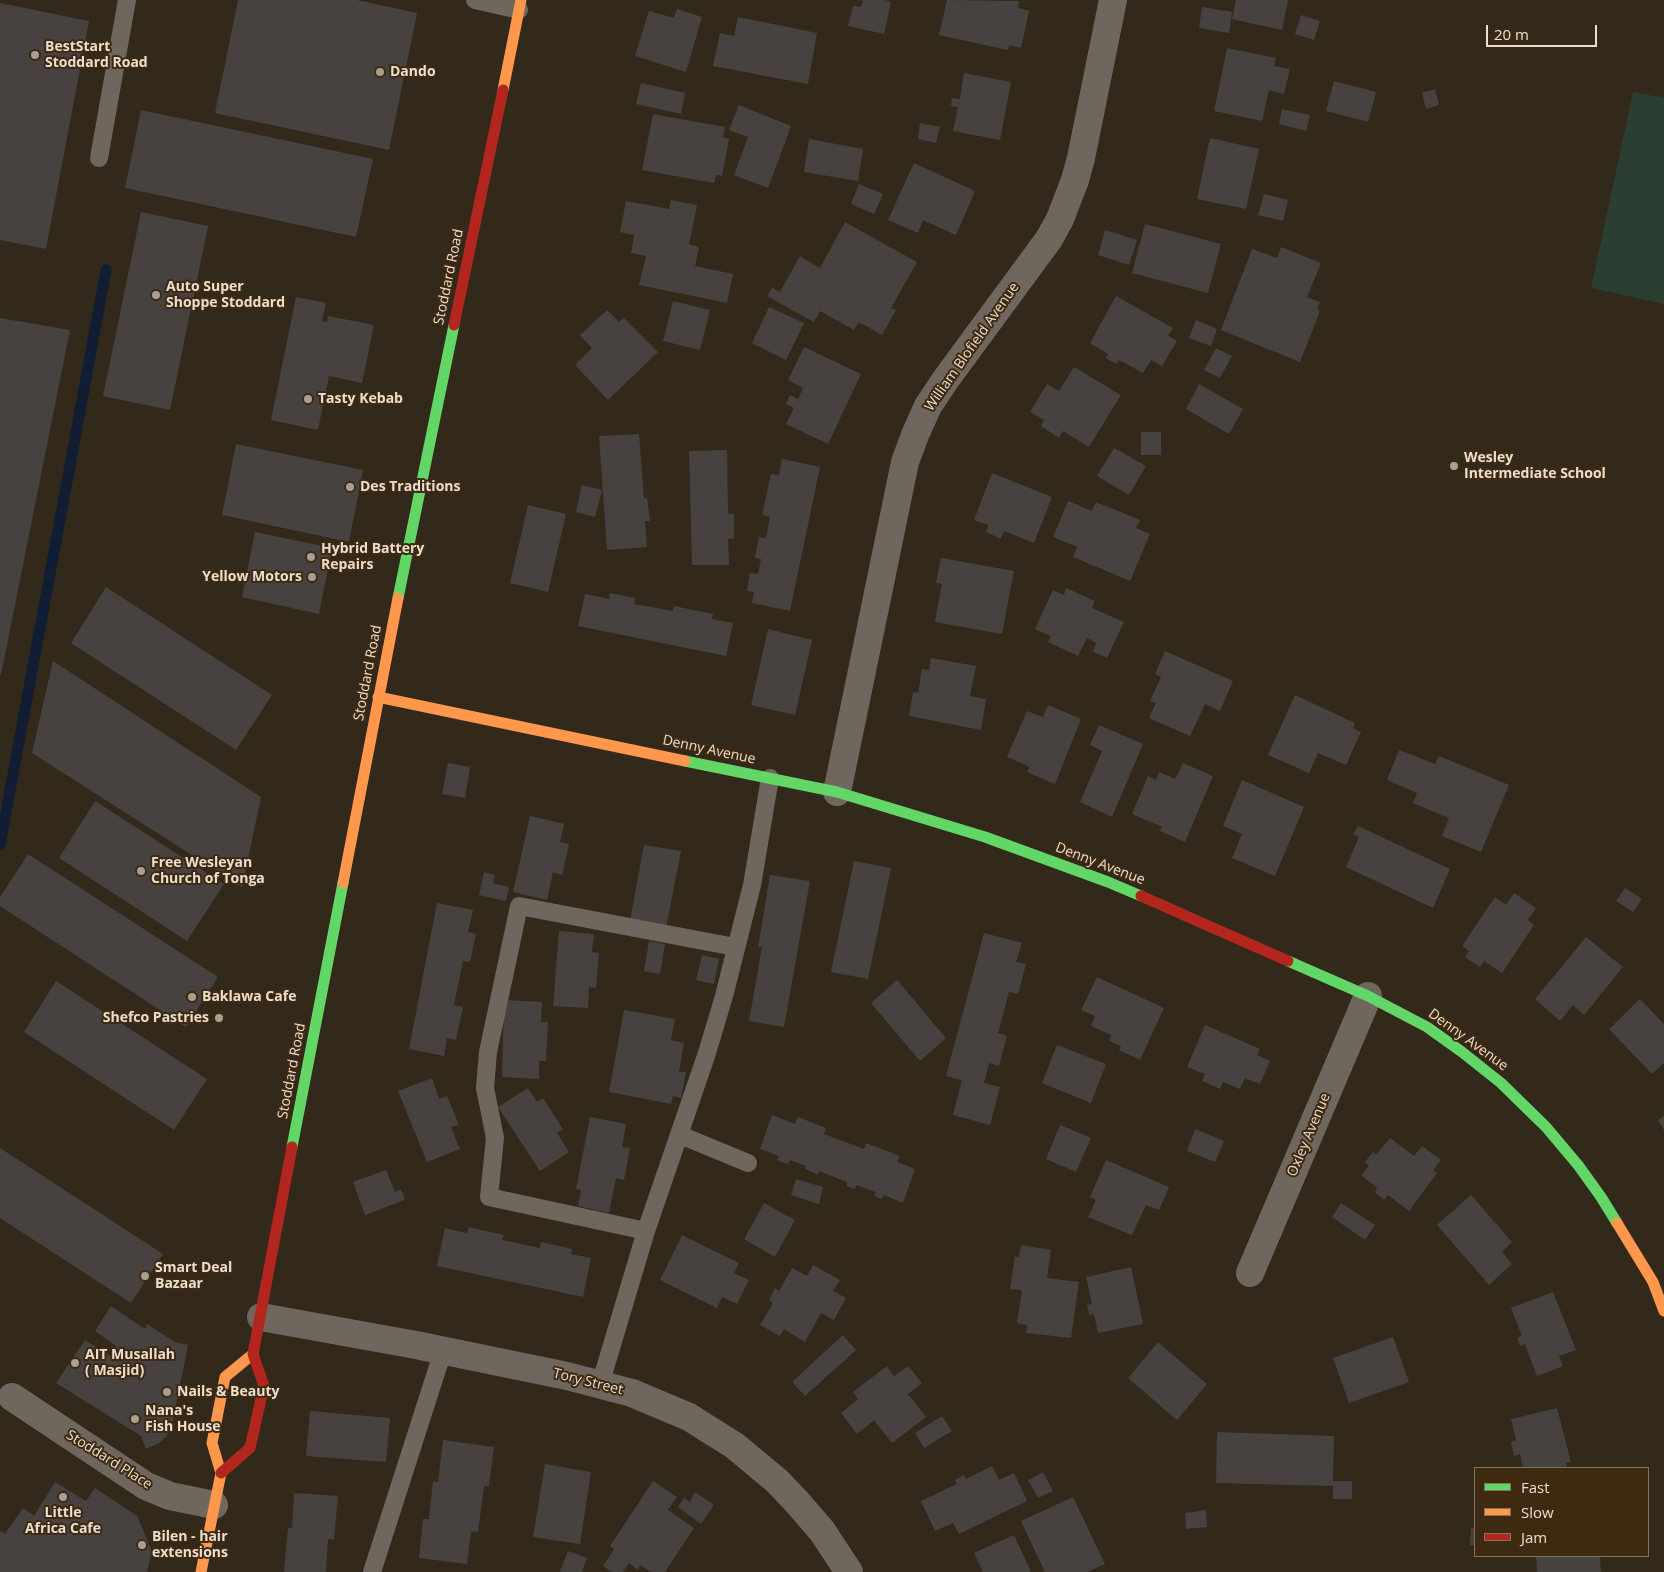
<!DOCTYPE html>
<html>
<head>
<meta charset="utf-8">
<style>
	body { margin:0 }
	#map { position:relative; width:1664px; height:1572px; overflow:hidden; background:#33291b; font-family:"Open Sans",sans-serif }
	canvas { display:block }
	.legend { position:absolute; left:1474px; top:1467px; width:175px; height:90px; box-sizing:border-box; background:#3d2a11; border:1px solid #83725d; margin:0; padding:6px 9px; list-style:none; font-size:15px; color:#ebded0 }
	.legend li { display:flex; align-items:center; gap:10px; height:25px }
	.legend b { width:25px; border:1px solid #83725d }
	.scale { position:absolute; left:1486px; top:25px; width:111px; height:22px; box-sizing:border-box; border:2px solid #ebded0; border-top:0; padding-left:6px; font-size:15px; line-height:18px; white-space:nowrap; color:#ebded0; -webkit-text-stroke:4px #3d2a11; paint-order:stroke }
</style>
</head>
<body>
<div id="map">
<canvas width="1664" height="1572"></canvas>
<ul class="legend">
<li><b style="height:6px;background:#63d668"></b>Fast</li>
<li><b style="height:6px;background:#ff974d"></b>Slow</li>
<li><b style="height:6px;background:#b3261e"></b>Jam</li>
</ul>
<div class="scale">20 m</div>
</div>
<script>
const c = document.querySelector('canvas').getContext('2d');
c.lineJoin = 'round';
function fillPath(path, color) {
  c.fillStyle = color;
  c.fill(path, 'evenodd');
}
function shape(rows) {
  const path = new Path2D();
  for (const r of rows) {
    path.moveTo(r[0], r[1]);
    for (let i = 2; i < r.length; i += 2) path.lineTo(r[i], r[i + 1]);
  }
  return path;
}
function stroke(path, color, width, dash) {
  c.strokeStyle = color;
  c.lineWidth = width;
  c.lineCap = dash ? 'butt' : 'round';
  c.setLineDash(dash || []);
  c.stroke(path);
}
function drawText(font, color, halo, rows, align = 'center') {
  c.font = font + ' "Open Sans",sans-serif';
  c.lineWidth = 4;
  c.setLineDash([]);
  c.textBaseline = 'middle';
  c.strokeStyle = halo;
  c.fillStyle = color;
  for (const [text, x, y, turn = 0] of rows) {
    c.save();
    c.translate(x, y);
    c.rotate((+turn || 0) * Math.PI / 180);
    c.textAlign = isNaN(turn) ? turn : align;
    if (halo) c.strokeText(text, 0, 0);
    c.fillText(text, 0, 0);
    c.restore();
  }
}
fillPath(shape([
	[1633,92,1664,98,1664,304,1591,288]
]), '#2a3f31');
stroke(shape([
	[0,845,106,270]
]), '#101d32', 11);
fillPath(shape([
	[238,0,357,0,417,13,389,150,215,113],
	[863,0,885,0,891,2,884,34,848,26,853,6,861,7],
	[947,0,1019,1,1018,8,1029,11,1021,48,1009,45,1008,50,939,35],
	[1236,0,1288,0,1282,30,1232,19],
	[0,3,89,21,46,249,0,240],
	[1202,7,1232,12,1229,33,1199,28],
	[677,9,702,17,686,72,635,56,649,11,674,18],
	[1301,15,1320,21,1314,40,1295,34],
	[738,17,817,33,808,84,713,66,720,33,734,36],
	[1227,48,1276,58,1274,66,1290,69,1284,94,1269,90,1262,121,1214,111],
	[964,73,1011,82,1000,140,953,131,958,107,951,106,952,98,960,99],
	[1334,81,1376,92,1368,122,1326,111],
	[641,83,685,93,681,114,636,104],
	[1435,89,1439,105,1426,109,1422,93],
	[739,105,791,126,768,188,734,175,748,137,729,130],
	[1282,109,1310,115,1306,131,1279,124],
	[141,110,373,159,356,237,125,188],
	[653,114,725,127,723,137,729,139,722,176,716,175,714,183,642,170],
	[920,123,940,127,936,143,918,139],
	[1210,138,1259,149,1246,209,1197,199],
	[809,139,863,149,858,181,804,172],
	[914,163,975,191,956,235,923,220,918,233,888,220],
	[859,184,883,194,874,214,851,204],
	[1264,194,1288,200,1283,221,1258,215],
	[671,200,697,205,689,244,699,247,695,266,733,274,727,303,639,285,646,256,631,253,634,235,620,232,626,201,669,209],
	[141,212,208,226,170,410,103,396],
	[845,222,917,262,891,308,896,310,882,335,859,322,854,330,820,311,814,322,767,296,772,288,780,292,800,256,820,268],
	[1145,224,1221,244,1208,293,1132,273],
	[1105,230,1137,240,1129,265,1098,255],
	[1281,247,1321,263,1307,297,1320,302,1317,309,1320,311,1300,362,1221,330,1252,249,1277,258],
	[1116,296,1173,328,1168,336,1177,341,1162,366,1151,360,1143,373,1119,360,1116,364,1106,358,1108,354,1090,343],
	[296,297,326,303,322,321,327,322,328,316,374,325,362,383,329,376,318,430,271,420],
	[673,301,710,310,700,350,663,341],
	[769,307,804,323,786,360,752,343],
	[607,310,619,322,624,318,658,352,608,400,575,365,592,348,580,335],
	[0,318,70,330,1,675,0,675],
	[1196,320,1217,329,1211,346,1189,338],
	[804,347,861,374,828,444,786,424,794,408,786,404,790,395,798,399,803,388,788,380],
	[1216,348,1232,356,1220,378,1204,370],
	[1074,367,1121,395,1089,447,1063,431,1059,438,1041,426,1044,420,1030,412,1047,384,1059,391],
	[1199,384,1243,409,1229,434,1186,409],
	[1141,432,1161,432,1161,455,1141,455],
	[639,434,644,498,647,498,650,521,645,521,647,547,607,550,599,436],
	[236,444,363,470,349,542,222,515],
	[1114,448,1146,466,1129,495,1097,476],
	[727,450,728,514,734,514,734,539,728,539,729,565,692,565,689,451],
	[782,459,820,467,790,611,752,603,754,592,747,591,750,573,758,574,761,559,755,558,759,537,766,538,770,517,762,515,771,474,779,475],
	[992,473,1052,497,1034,543,1004,531,1001,539,986,532,988,525,974,520],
	[582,485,602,490,595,517,576,512],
	[1068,501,1092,511,1096,502,1140,520,1136,528,1150,534,1130,581,1073,557,1077,547,1053,537],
	[528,505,566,514,548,592,510,583],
	[255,532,332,548,319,614,242,597],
	[941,558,1014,571,1002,634,935,622,942,584,936,583],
	[106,587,272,695,236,750,71,643],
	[1066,588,1095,601,1092,608,1124,622,1107,658,1093,652,1096,643,1087,638,1078,656,1048,642,1051,636,1035,629,1053,590,1064,595],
	[610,593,635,598,634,604,673,611,674,606,713,614,712,619,733,623,726,656,578,626,585,594,609,599],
	[768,629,812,640,795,715,751,705],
	[1165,651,1233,681,1220,711,1205,704,1190,736,1149,718,1156,703,1150,701,1161,677,1155,674],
	[931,658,976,666,970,696,986,699,981,730,909,716,913,692,918,693,922,669,929,670],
	[53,661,261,797,242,887,32,753],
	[1295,695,1355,723,1353,728,1361,732,1346,765,1318,753,1309,773,1268,755],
	[1048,705,1081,719,1055,784,1027,772,1030,767,1007,757,1027,711,1043,717],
	[1099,725,1143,744,1112,817,1080,802,1102,751,1090,745],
	[1399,750,1435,764,1439,756,1509,785,1481,852,1442,836,1449,818,1413,803,1417,793,1387,780],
	[448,763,470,767,465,798,442,794],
	[1183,763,1213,776,1185,842,1160,831,1162,827,1132,814,1148,776,1156,780,1159,772,1175,779],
	[1242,780,1304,807,1275,876,1232,858,1242,834,1223,826],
	[95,801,224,884,187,941,59,858],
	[530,816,564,824,560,842,569,844,562,875,553,872,547,900,513,892],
	[1358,826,1450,869,1433,908,1346,867,1359,837,1353,834],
	[644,845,681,851,666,928,630,921],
	[28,854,218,977,186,1027,0,906,0,897],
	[854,861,891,868,868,979,831,972],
	[484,872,495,875,493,883,509,887,506,901,479,895],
	[770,875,810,881,784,1027,749,1021,762,947,758,947],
	[1625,888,1642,899,1633,912,1616,901],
	[1514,893,1536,908,1528,920,1534,925,1502,973,1484,961,1480,967,1465,957,1469,951,1462,946,1495,897,1506,905],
	[437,903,473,910,468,932,476,934,470,962,463,961,454,1005,463,1007,456,1040,447,1038,444,1056,409,1049],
	[559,931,594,934,592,952,599,953,596,988,589,987,588,1008,553,1006],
	[984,933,1022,943,1016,962,1026,964,1018,994,1009,992,998,1033,1007,1036,999,1066,989,1063,984,1083,1000,1087,990,1125,953,1115,962,1080,946,1076],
	[1586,937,1623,967,1584,1015,1573,1005,1560,1021,1535,999],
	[649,941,665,944,660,974,644,971],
	[702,955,719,959,714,984,696,980],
	[1097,977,1164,1008,1140,1060,1119,1050,1121,1046,1109,1041,1111,1035,1091,1026,1095,1016,1081,1010],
	[897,980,946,1038,920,1061,871,1003],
	[56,981,207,1079,174,1130,24,1032],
	[1640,999,1664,1024,1664,1063,1652,1074,1609,1029],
	[504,1000,542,1002,541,1022,548,1022,546,1061,539,1061,539,1079,502,1077],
	[624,1010,675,1019,671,1040,684,1043,679,1072,686,1072,681,1098,673,1096,671,1104,609,1092],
	[1205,1025,1260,1049,1257,1055,1270,1061,1260,1084,1245,1078,1240,1089,1223,1082,1220,1089,1202,1081,1205,1074,1187,1067],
	[1057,1045,1106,1064,1091,1103,1042,1083],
	[432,1078,439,1099,447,1096,459,1125,451,1127,460,1149,427,1162,398,1091],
	[528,1088,537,1102,543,1098,563,1129,557,1133,569,1152,540,1171,498,1107],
	[772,1115,795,1124,798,1117,826,1128,824,1134,864,1149,866,1143,900,1156,897,1162,915,1169,903,1203,884,1195,882,1199,874,1196,876,1192,856,1185,855,1189,846,1186,847,1182,819,1171,818,1175,805,1169,806,1166,790,1160,788,1164,777,1160,779,1156,760,1149],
	[1664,1116,1664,1130,1658,1120],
	[590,1117,626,1124,622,1147,630,1148,624,1180,616,1178,609,1213,578,1206,581,1190,576,1189],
	[1060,1125,1091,1138,1076,1172,1046,1159],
	[1195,1129,1224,1141,1215,1162,1187,1151],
	[1390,1138,1414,1156,1422,1146,1441,1160,1433,1170,1437,1173,1409,1211,1388,1195,1384,1200,1375,1192,1377,1188,1361,1175,1369,1166,1365,1162,1373,1152,1376,1155],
	[0,1148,163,1254,131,1303,0,1218],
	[1106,1160,1169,1187,1159,1210,1146,1205,1132,1235,1088,1217,1096,1200,1090,1197],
	[386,1170,395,1192,401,1189,405,1200,365,1215,353,1182],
	[796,1179,823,1187,819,1204,791,1195],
	[1471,1195,1512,1242,1502,1252,1512,1264,1489,1285,1437,1225],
	[764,1203,795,1220,775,1257,744,1239],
	[1341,1203,1375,1225,1365,1240,1332,1217],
	[469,1227,504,1235,502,1240,540,1248,541,1242,572,1249,571,1254,591,1258,583,1297,437,1266,445,1228,467,1233],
	[682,1235,739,1263,734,1273,749,1280,737,1304,722,1297,717,1308,660,1280],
	[1021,1245,1051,1250,1047,1278,1079,1282,1071,1338,1026,1333,1027,1325,1017,1323,1022,1290,1010,1289,1015,1256,1019,1257],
	[813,1265,840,1280,833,1291,846,1298,834,1320,821,1313,805,1342,784,1329,780,1336,760,1325,773,1303,769,1300,775,1288,779,1291,792,1268,807,1276],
	[1131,1267,1143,1324,1098,1333,1094,1314,1089,1315,1087,1305,1092,1304,1086,1277],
	[1553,1292,1576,1350,1559,1356,1563,1366,1537,1376,1525,1344,1520,1346,1517,1338,1522,1336,1511,1308],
	[111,1306,145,1329,147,1324,175,1342,188,1345,171,1430,161,1442,146,1449,141,1436,56,1383,85,1340,110,1356,116,1346,95,1331],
	[843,1335,856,1350,805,1396,792,1382],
	[1393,1337,1409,1382,1349,1403,1333,1358],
	[1158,1342,1207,1384,1177,1420,1128,1378],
	[887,1366,894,1376,908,1366,922,1383,908,1394,926,1417,892,1443,874,1420,857,1434,841,1413,858,1399,853,1392],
	[1557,1408,1571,1462,1566,1463,1567,1468,1523,1468,1520,1454,1514,1456,1511,1442,1516,1440,1511,1419],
	[310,1411,390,1418,386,1462,306,1456],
	[942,1416,952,1431,924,1448,915,1433],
	[1217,1432,1334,1436,1333,1481,1352,1481,1352,1499,1333,1499,1333,1486,1216,1483],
	[443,1440,494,1447,489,1486,484,1486,478,1532,471,1531,467,1564,419,1558,423,1519,429,1519,433,1481,438,1482],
	[545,1464,591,1472,580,1544,533,1537],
	[992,1466,999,1480,1014,1473,1027,1501,959,1534,953,1523,935,1531,921,1501,957,1484,955,1480,964,1475,966,1479],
	[1043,1472,1053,1491,1038,1498,1028,1480],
	[653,1481,677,1497,668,1510,694,1528,665,1572,651,1572,640,1565,638,1570,629,1563,623,1572,612,1572,603,1566,614,1549,610,1546],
	[55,1482,86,1501,95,1488,137,1516,152,1551,147,1572,0,1572,0,1531,5,1534,23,1508,34,1516],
	[695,1492,714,1505,701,1524,678,1507,684,1498,690,1502],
	[294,1493,338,1496,334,1540,328,1539,326,1572,284,1572,288,1528,292,1528],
	[1073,1497,1105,1564,1087,1572,1045,1572,1021,1521],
	[1206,1510,1207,1527,1186,1529,1185,1513],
	[1471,1528,1475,1528,1475,1545,1470,1545],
	[1014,1535,1031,1572,983,1572,974,1553],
	[568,1551,587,1558,582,1572,560,1572],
	[1536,1556,1600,1556,1601,1572,1537,1572]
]), '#474140');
stroke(shape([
	[475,0,519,10],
	[99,158,127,0],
	[680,1135,748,1163],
	[646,1231,489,1197,495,1138,485,1088,488,1052,519,906,735,947],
	[600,1385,646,1231,707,1053,724,996,752,885,770,778],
	[372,1572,443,1351]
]), '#6f675d', 18);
stroke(shape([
	[837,792,905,462,915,435,928,406,946,379,1049,239,1060,219,1075,180,1081,158,1113,0],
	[1250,1273,1368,996],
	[261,1317,416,1345,567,1376,632,1393,689,1417,735,1446,777,1481,797,1502,822,1531,849,1572],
	[12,1397,146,1486,170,1496,214,1505]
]), '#6f675d', 28);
stroke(shape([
	[398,598,454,325],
	[685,761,837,792,985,837,1108,882,1141,896],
	[1288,961,1368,996,1427,1027,1462,1052,1501,1083,1546,1127,1578,1165,1601,1197,1617,1223],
	[292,1147,343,883]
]), '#63d668', 11);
stroke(shape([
	[503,90,521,0],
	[378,697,685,761],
	[343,883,398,598],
	[1617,1223,1653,1282,1664,1311],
	[201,1572,221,1473,212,1443,225,1377,253,1354]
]), '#ff974d', 11);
stroke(shape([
	[454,325,503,90],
	[1141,896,1288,961],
	[221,1473,250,1448,264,1386,253,1354,292,1147]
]), '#b3261e', 11);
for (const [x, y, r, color] of [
	[35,55,5,"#ab9f91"],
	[380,72,5,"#ab9f91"],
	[156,295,5,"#ab9f91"],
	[308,399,5,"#ab9f91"],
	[1454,466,5,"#ab9f91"],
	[350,487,5,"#ab9f91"],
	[311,557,5,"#ab9f91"],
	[312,577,5,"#ab9f91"],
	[141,871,5,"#ab9f91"],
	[192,997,5,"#ab9f91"],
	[219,1018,5,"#ab9f91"],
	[145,1276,5,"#ab9f91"],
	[75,1363,5,"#ab9f91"],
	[167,1392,5,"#ab9f91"],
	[135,1419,5,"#ab9f91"],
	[63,1497,5,"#ab9f91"],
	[142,1545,5,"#ab9f91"]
]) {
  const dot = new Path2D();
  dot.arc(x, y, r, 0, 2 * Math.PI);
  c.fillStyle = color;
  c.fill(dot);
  stroke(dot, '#3d2a11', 2);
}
drawText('bold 14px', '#ebded0', '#3d2a11', [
	["BestStart",45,47],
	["Stoddard Road",45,63],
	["Dando",390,72],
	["Auto Super",166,287],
	["Shoppe Stoddard",166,303],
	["Tasty Kebab",318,399],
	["Wesley",1464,458],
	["Intermediate School",1464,474],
	["Des Traditions",360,487],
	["Hybrid Battery",321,549],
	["Repairs",321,565],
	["Yellow Motors",302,577,"right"],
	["Free Wesleyan",151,863],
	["Church of Tonga",151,879],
	["Baklawa Cafe",202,997],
	["Shefco Pastries",209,1018,"right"],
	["Smart Deal",155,1268],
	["Bazaar",155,1284],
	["AIT Musallah",85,1355],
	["( Masjid)",85,1371],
	["Nails & Beauty",177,1392],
	["Nana's",145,1411],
	["Fish House",145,1427],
	["Little",63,1513,"center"],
	["Africa Cafe",63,1529,"center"],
	["Bilen - hair",152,1537],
	["extensions",152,1553]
], 'left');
drawText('14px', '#ebded0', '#3d2a11', [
	["Stoddard Road",449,277,-78],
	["William Blofield Avenue",972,347,-55],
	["Stoddard Road",368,673,-79],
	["Denny Avenue",709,750,12],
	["Denny Avenue",1100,864,21],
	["Denny Avenue",1468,1040,36],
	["Stoddard Road",292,1071,-79],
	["Oxley Avenue",1309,1135,-67],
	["Tory Street",588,1382,14],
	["Stoddard Place",109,1460,32]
]);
</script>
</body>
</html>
